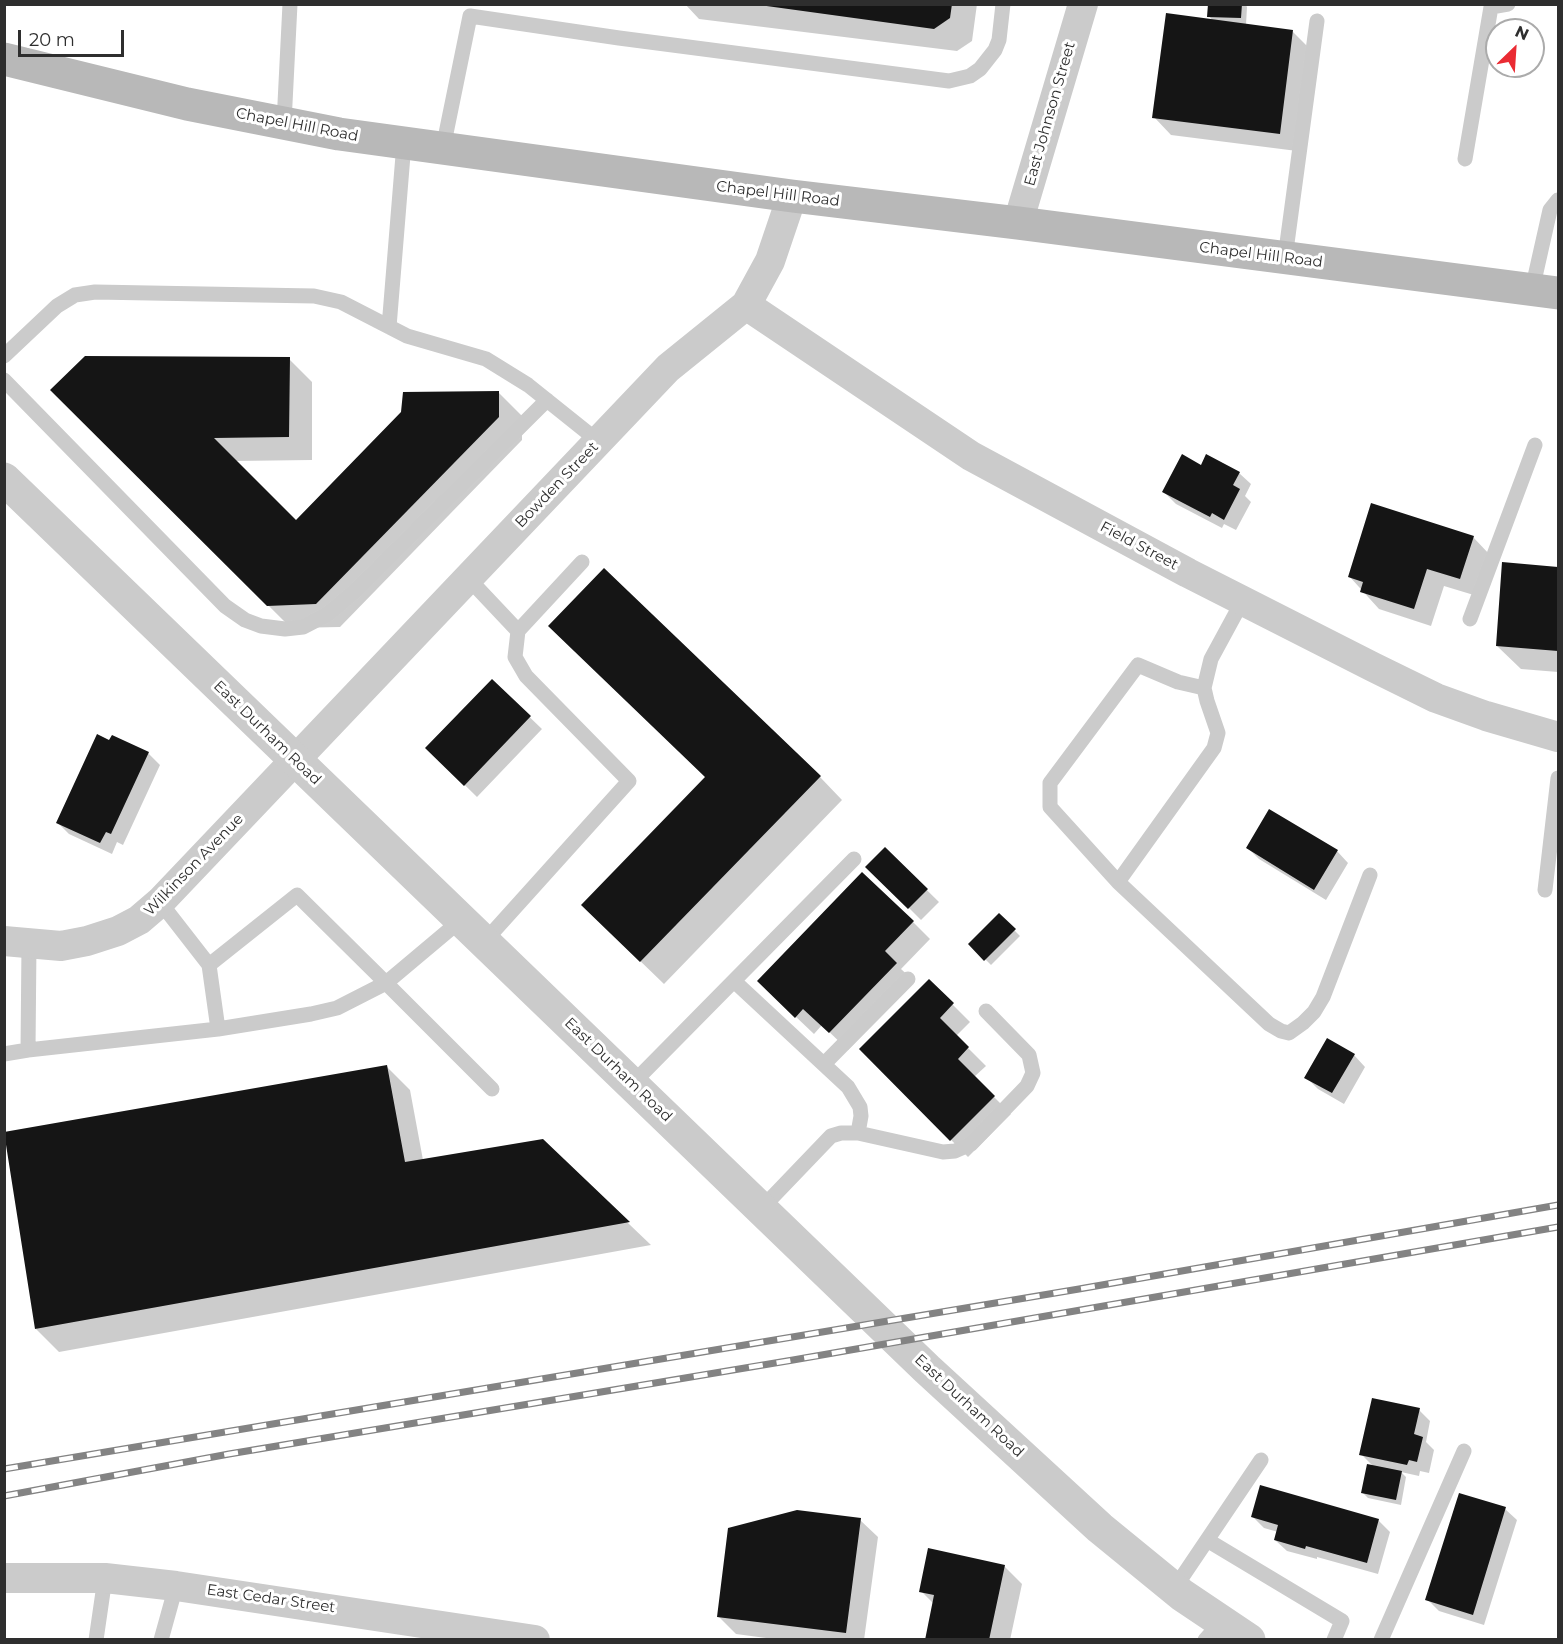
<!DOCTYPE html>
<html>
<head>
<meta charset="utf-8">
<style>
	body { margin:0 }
	#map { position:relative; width:1563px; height:1644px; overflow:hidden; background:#fff; font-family:Montserrat,sans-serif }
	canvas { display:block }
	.frame { position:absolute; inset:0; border:6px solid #2e2e2e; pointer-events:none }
	.north { position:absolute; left:1485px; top:18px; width:60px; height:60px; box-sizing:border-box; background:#fff; border:2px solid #ababab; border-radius:50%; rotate:25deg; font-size:16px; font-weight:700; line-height:24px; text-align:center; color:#2e2e2e }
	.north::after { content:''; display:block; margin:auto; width:21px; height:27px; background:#ea2b33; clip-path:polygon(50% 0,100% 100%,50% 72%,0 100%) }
	.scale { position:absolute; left:18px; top:30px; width:106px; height:27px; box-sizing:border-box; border:3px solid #2e2e2e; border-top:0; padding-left:8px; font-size:18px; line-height:21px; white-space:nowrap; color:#2e2e2e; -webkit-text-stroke:4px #fff; paint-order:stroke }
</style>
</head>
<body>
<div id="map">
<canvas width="1563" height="1644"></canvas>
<div class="frame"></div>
<div class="north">N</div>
<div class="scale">20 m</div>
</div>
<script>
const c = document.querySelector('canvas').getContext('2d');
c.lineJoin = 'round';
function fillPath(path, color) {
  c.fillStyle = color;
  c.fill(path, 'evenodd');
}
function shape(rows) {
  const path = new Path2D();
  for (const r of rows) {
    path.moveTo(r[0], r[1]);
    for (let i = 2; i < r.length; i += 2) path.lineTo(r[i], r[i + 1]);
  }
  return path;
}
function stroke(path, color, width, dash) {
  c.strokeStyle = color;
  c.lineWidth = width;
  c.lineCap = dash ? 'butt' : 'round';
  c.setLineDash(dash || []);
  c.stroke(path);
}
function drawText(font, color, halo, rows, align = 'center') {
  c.font = font + ' Montserrat,sans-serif';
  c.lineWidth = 6;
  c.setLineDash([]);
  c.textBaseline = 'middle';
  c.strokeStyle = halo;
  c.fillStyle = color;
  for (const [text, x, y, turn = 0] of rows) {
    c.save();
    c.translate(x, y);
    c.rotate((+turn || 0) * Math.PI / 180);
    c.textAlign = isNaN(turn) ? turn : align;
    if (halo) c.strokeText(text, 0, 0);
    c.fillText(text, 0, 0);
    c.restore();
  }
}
fillPath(shape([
	[685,4,977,4,972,41,957,51,699,19],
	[1209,4,1245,4,1247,7,1246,25,1292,31,1310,49,1297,151,1171,135,1154,117,1213,21,1209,16],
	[289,359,312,382,312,460,234,461,296,522,499,393,522,416,522,440,340,627,291,628,52,390],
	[1201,467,1239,473,1251,484,1245,496,1251,502,1236,530,1224,524,1222,528,1176,504,1164,492],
	[1473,537,1490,555,1477,596,1444,586,1431,626,1379,609,1349,576],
	[1504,564,1558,568,1558,672,1521,669,1497,646],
	[492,681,542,729,477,797,427,748],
	[148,753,160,765,123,845,117,842,112,854,69,834,58,823],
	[820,777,842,800,664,984,606,928],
	[1248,848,1337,851,1348,863,1326,900,1259,859],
	[885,849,939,902,921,920,868,867],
	[999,915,1020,936,991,965,970,944],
	[913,922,930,939,901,969,914,981,848,1050,822,1025,814,1034,776,998],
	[929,981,970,1022,956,1036,986,1066,974,1077,1011,1114,968,1157,861,1049],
	[1354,1055,1365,1067,1344,1104,1318,1089,1306,1077],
	[387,1067,410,1090,423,1160,542,1141,651,1245,59,1352,36,1329],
	[1419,1410,1430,1421,1426,1442,1434,1450,1429,1473,1420,1471,1419,1476,1401,1472,1406,1477,1401,1505,1368,1498,1363,1493,1373,1466,1361,1454],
	[1505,1509,1517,1520,1484,1625,1439,1611,1427,1599],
	[1253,1517,1378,1520,1390,1532,1378,1574,1317,1557,1317,1559,1287,1551,1275,1540,1278,1532,1264,1528],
	[860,1520,878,1537,864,1640,781,1640,736,1634,718,1616],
	[1004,1566,1022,1584,1010,1640,926,1640,934,1604,921,1591]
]), '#0003');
fillPath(shape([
	[752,4,952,4,950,18,934,29],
	[1208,4,1242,4,1241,18,1207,17],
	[1166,13,1293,30,1280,134,1152,118],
	[85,356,290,357,289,437,214,438,296,520,401,412,403,392,499,391,499,417,316,604,267,606,50,390],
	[1182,454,1201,465,1206,454,1240,472,1233,485,1240,489,1224,520,1212,513,1210,517,1162,492],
	[1371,503,1474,536,1460,579,1427,569,1414,609,1360,592,1363,582,1348,577],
	[1502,562,1558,567,1558,651,1496,646],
	[604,568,821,776,640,962,581,905,705,777,548,626],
	[492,679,531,716,464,786,425,748],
	[97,734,109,740,112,735,149,752,111,834,106,832,100,843,56,823],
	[1269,809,1338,850,1314,890,1246,848],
	[885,847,928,889,908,909,865,867],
	[862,872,914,921,885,951,897,963,829,1033,803,1009,795,1018,757,981],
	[999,913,1016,929,984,961,968,944],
	[929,979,954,1003,940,1018,969,1047,958,1059,995,1096,950,1141,859,1049],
	[1327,1038,1355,1054,1332,1093,1304,1078],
	[387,1065,405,1162,543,1139,630,1222,35,1329,4,1132],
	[1372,1398,1420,1408,1414,1434,1423,1437,1417,1462,1409,1460,1407,1465,1359,1455],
	[1367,1464,1402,1471,1396,1500,1361,1493],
	[1260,1485,1379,1519,1367,1563,1306,1546,1305,1549,1274,1540,1278,1525,1251,1517],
	[1459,1493,1506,1507,1473,1615,1425,1600],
	[797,1510,861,1518,846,1633,717,1617,728,1528],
	[928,1548,1005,1565,989,1640,925,1640,934,1595,919,1592]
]), '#151515');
stroke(shape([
	[284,123,290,4],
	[443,148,470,16,619,38,949,81,970,76,980,69,995,50,999,40,1003,4],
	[1465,159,1491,7,1508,4],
	[1285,258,1317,21],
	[1532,290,1550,210,1558,200],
	[389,327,404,143],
	[4,356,57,306,75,295,95,292,314,296,341,302,407,336,486,359,528,385,598,441],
	[4,380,225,606,245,620,261,626,285,629,303,627,328,614,354,592,547,400],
	[468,578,518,631,515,657,526,676,629,781,484,942],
	[1243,600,1211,659,1204,688,1178,682,1138,665,1050,783,1050,807,1118,882,1269,1024,1281,1031,1289,1033,1303,1023,1314,1012,1323,997,1370,875],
	[1470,619,1535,445],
	[518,631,582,562],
	[1118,882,1214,748,1218,733,1207,701,1204,688],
	[1545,890,1558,778],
	[160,902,209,965,297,895,386,983,461,920],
	[29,944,28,1050,218,1029,311,1014,337,1008,386,983,492,1089],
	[209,965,218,1029],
	[734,981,848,1087,860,1107,861,1116,858,1133],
	[4,1054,28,1050],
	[824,1064,908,979],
	[632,1084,854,859],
	[761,1209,831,1136,841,1133,858,1133,943,1152,955,1151,971,1144,1027,1086,1033,1073,1029,1055,986,1011],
	[1207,1540,1342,1621,1334,1640],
	[1174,1589,1261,1460],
	[96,1640,105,1578],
	[161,1640,176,1586],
	[1205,1640,1221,1622],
	[1381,1640,1464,1451]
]), '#cbcbcb', 15);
stroke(shape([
	[1018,223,1083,4],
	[746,305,971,456,1188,573,1373,667,1436,698,1486,716,1558,737],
	[4,941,61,946,87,941,118,931,139,920,160,902,668,368,746,305,770,261,792,196],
	[4,1578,105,1578,176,1586,535,1640]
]), '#cbcbcb', 30);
stroke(shape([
	[4,479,927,1369,1100,1528,1182,1595,1249,1640]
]), '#cbcbcb', 33);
stroke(shape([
	[4,59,187,104,339,134,792,196,1018,223,1558,293]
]), '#b8b8b8', 33);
const rail = shape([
	[4,1469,1079,1289,1558,1205],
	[4,1496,229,1454,793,1360,1558,1227]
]);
stroke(rail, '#838383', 7);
stroke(rail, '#fff', 4.5, [14]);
drawText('15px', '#2e2e2e', '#fff', [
	["East Johnson Street",1050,114,-74],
	["Chapel Hill Road",297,125,11],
	["Chapel Hill Road",778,194,7],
	["Chapel Hill Road",1261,255,7],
	["Bowden Street",557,485,-46],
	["Field Street",1139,546,28],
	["East Durham Road",267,733,44],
	["Wilkinson Avenue",194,865,-46],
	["East Durham Road",618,1070,44],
	["East Durham Road",969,1406,43],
	["East Cedar Street",271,1599,8]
]);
</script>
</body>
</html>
